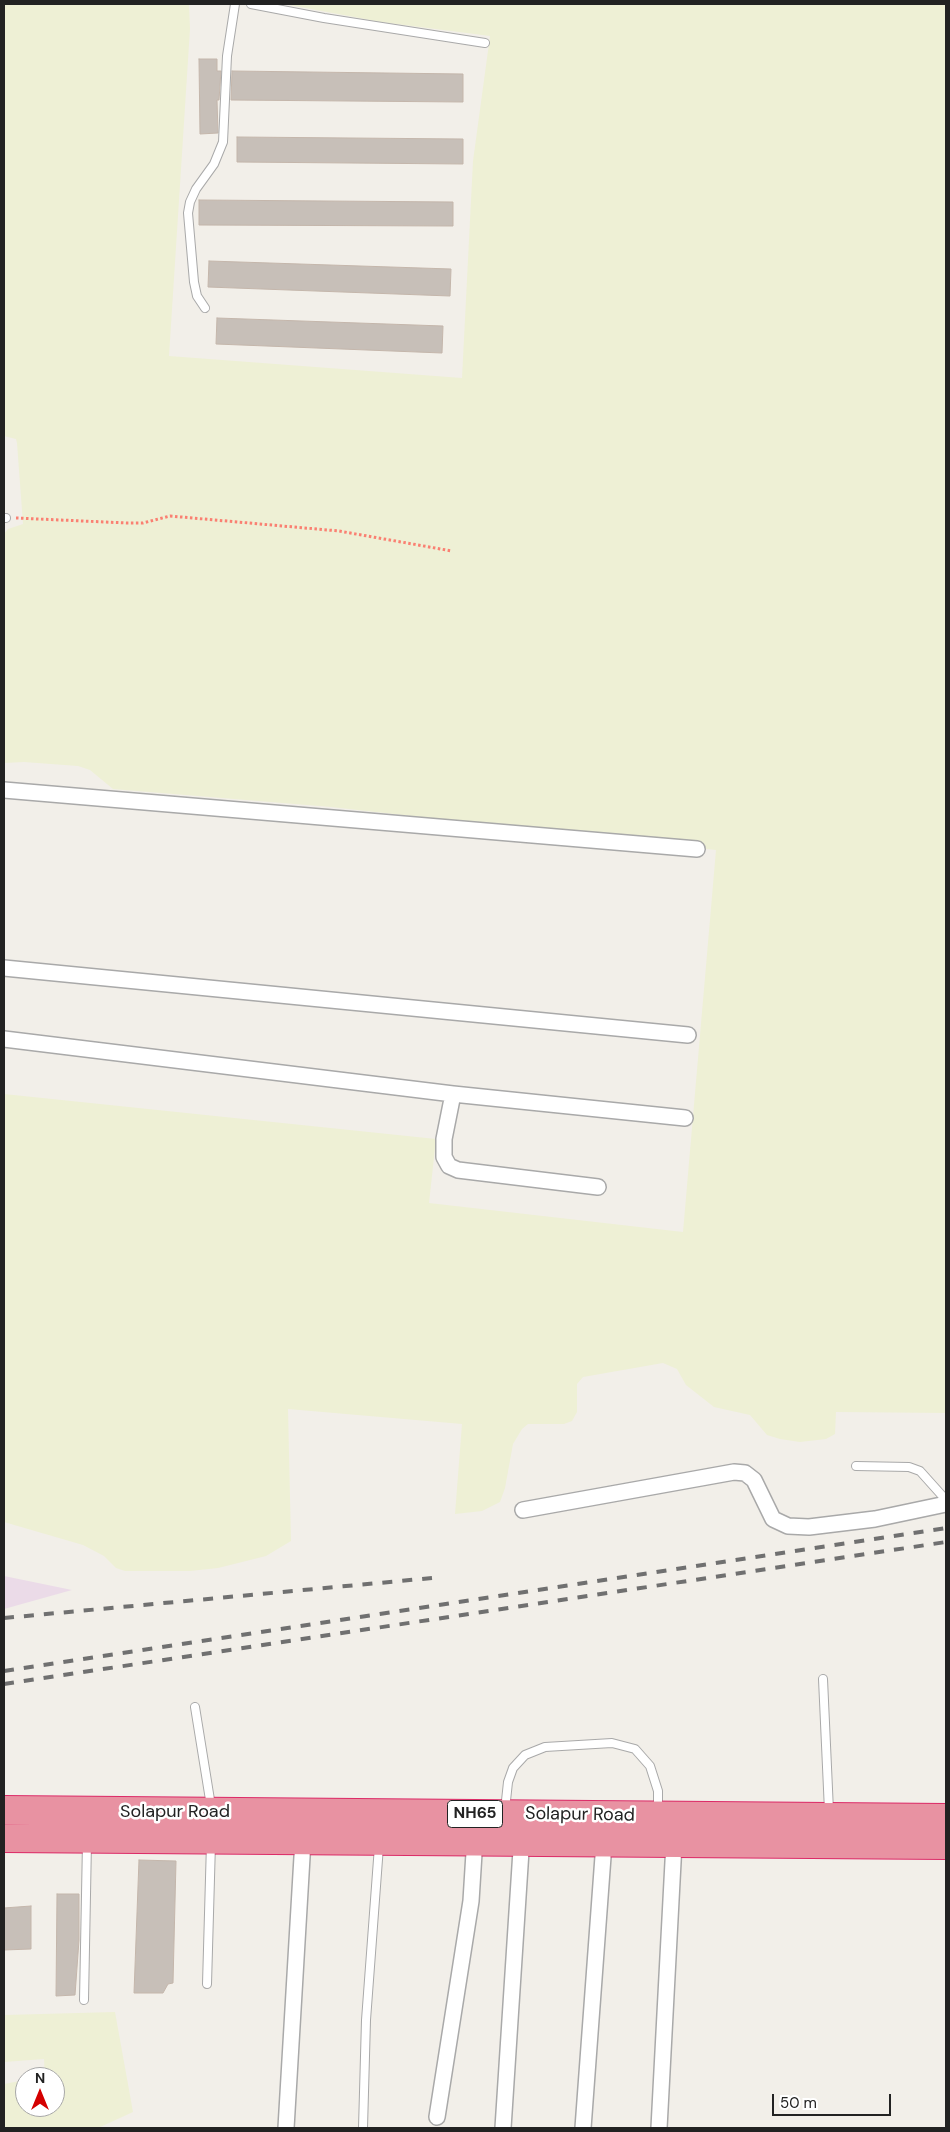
<!DOCTYPE html>
<html>
<head>
<meta charset="utf-8">
<style>
	body { margin:0 }
	#map { position:relative; width:950px; height:2132px; overflow:hidden; background:#f2efe9; font-family:"DM Sans",sans-serif }
	canvas { display:block }
	.frame { position:absolute; inset:0; border:5px solid #222; pointer-events:none }
	.north { position:absolute; left:15px; top:2067px; width:50px; height:50px; box-sizing:border-box; background:#fff; border:1px solid #a7a7a7; border-radius:50%; rotate:0deg; font-size:14px; font-weight:700; line-height:20px; text-align:center; color:#222 }
	.north::after { content:''; display:block; margin:auto; width:18px; height:22px; background:#d40000; clip-path:polygon(50% 0,100% 100%,50% 72%,0 100%) }
	.scale { position:absolute; left:772px; top:2094px; width:119px; height:22px; box-sizing:border-box; border:2px solid #222; border-top:0; padding-left:6px; font-size:15px; line-height:18px; white-space:nowrap; color:#222; -webkit-text-stroke:4px #fff; paint-order:stroke }
</style>
</head>
<body>
<div id="map">
<canvas width="950" height="2132"></canvas>
<div class="frame"></div>
<div class="north">N</div>
<div class="scale">50 m</div>
</div>
<script>
const c = document.querySelector('canvas').getContext('2d');
c.lineJoin = 'round';
function fillPath(path, color) {
  c.fillStyle = color;
  c.fill(path, 'evenodd');
}
function shape(rows) {
  const path = new Path2D();
  for (const r of rows) {
    path.moveTo(r[0], r[1]);
    for (let i = 2; i < r.length; i += 2) path.lineTo(r[i], r[i + 1]);
  }
  return path;
}
function stroke(path, color, width, dash) {
  c.strokeStyle = color;
  c.lineWidth = width;
  c.lineCap = dash ? 'butt' : 'round';
  c.setLineDash(dash || []);
  c.stroke(path);
}
function drawText(font, color, halo, rows, align = 'center') {
  c.font = font + ' "DM Sans",sans-serif';
  c.lineWidth = 5;
  c.setLineDash([]);
  c.textBaseline = 'middle';
  c.strokeStyle = halo;
  c.fillStyle = color;
  for (const [text, x, y, turn = 0] of rows) {
    c.save();
    c.translate(x, y);
    c.rotate((+turn || 0) * Math.PI / 180);
    c.textAlign = isNaN(turn) ? turn : align;
    if (halo) c.strokeText(text, 0, 0);
    c.fillText(text, 0, 0);
    c.restore();
  }
}
fillPath(shape([
	[4,1576,72,1590,4,1609]
]), '#ebdbe8');
fillPath(shape([
	[4,4,189,4,190,29,169,356,462,378,473,161,490,36,381,22,284,4,946,4,946,1413,836,1412,835,1434,826,1439,800,1442,780,1439,767,1435,750,1415,714,1407,686,1385,677,1369,663,1363,583,1377,577,1384,577,1412,572,1421,564,1424,528,1424,522,1429,513,1444,505,1488,500,1502,482,1511,455,1514,462,1424,288,1409,291,1541,266,1556,218,1568,190,1571,125,1571,116,1568,104,1556,83,1545,4,1522,4,1094,436,1139,429,1203,683,1232,716,850,331,807,113,789,90,770,78,766,24,762,4,763,4,534,8,529,23,524,17,443,16,439,4,436],
	[115,2012,133,2112,98,2128,4,2128,4,2084,25,2080,25,2107,55,2107,55,2077,45,2077,44,2059,4,2062,4,2015]
]), '#eef0d5');
const building = shape([
	[199,59,217,59,217,71,221,71,219,100,217,100,218,133,200,134,199,59],
	[232,71,463,74,463,102,231,100,232,71],
	[237,137,463,139,463,164,237,162,237,137],
	[199,200,453,202,453,226,199,225,199,200],
	[209,261,451,269,450,296,208,287,209,261],
	[217,318,443,326,442,353,216,344,217,318],
	[139,1860,176,1861,173,1983,168,1984,163,1993,134,1993,139,1860],
	[57,1894,79,1894,79,1940,75,1995,56,1996,57,1894],
	[31,1906,31,1949,4,1950,4,1908,31,1906]
]);
fillPath(building, '#c7bfb8');
stroke(building, '#c4b6ab', 1);
const lane = shape([
	[251,4,324,18,485,43],
	[205,308,197,296,194,282,188,213,190,202,196,189,214,164,223,142,227,56,235,4],
	[4,518,6,518],
	[856,1466,909,1467,920,1471,946,1500],
	[823,1679,829,1811],
	[195,1707,211,1806],
	[505,1810,508,1782,513,1768,525,1755,545,1747,612,1743,635,1749,650,1766,658,1791,658,1810],
	[207,1984,211,1843],
	[84,2000,87,1842],
	[363,2128,366,2020,379,1846]
]);
const street = shape([
	[4,790,697,849],
	[4,968,688,1035],
	[4,1039,453,1094,685,1118],
	[453,1094,444,1139,444,1157,449,1166,458,1170,598,1187],
	[523,1510,734,1472,745,1473,754,1480,773,1519,788,1526,809,1527,875,1519,946,1504],
	[437,2117,471,1901,475,1837],
	[286,2128,303,1840],
	[503,2128,522,1835],
	[583,2128,604,1843],
	[659,2128,674,1843]
]);
const highway = shape([
	[4,1810,946,1818],
	[4,1838,946,1845]
]);
stroke(lane, '#a9a9a9', 10);
stroke(street, '#a9a9a9', 18);
stroke(highway, '#dc2a67', 30);
stroke(shape([
	[16,518,127,523,143,523,170,516,339,531,452,551]
]), '#fa8072', 3, [2.5, 2.5]);
stroke(lane, '#fff', 8);
stroke(street, '#fff', 15);
stroke(highway, '#e892a2', 28);
stroke(shape([
	[4,1618,432,1578],
	[4,1671,946,1528],
	[4,1684,946,1542]
]), '#707070', 4, [10, 10]);
for (const [x, y, w] of [
	[475,1814,55]
]) {
  const box = new Path2D();
  box.roundRect(x - w / 2, y - 13.5, w, 27, 4);
  c.fillStyle = '#fff';
  c.fill(box);
  stroke(box, '#222', 1);
}
drawText('bold 16px', '#222', null, [
	["NH65",475,1814]
]);
drawText('18px', '#222', '#fff', [
	["Solapur Road",175,1812],
	["Solapur Road",580,1815,1]
]);
</script>
</body>
</html>
